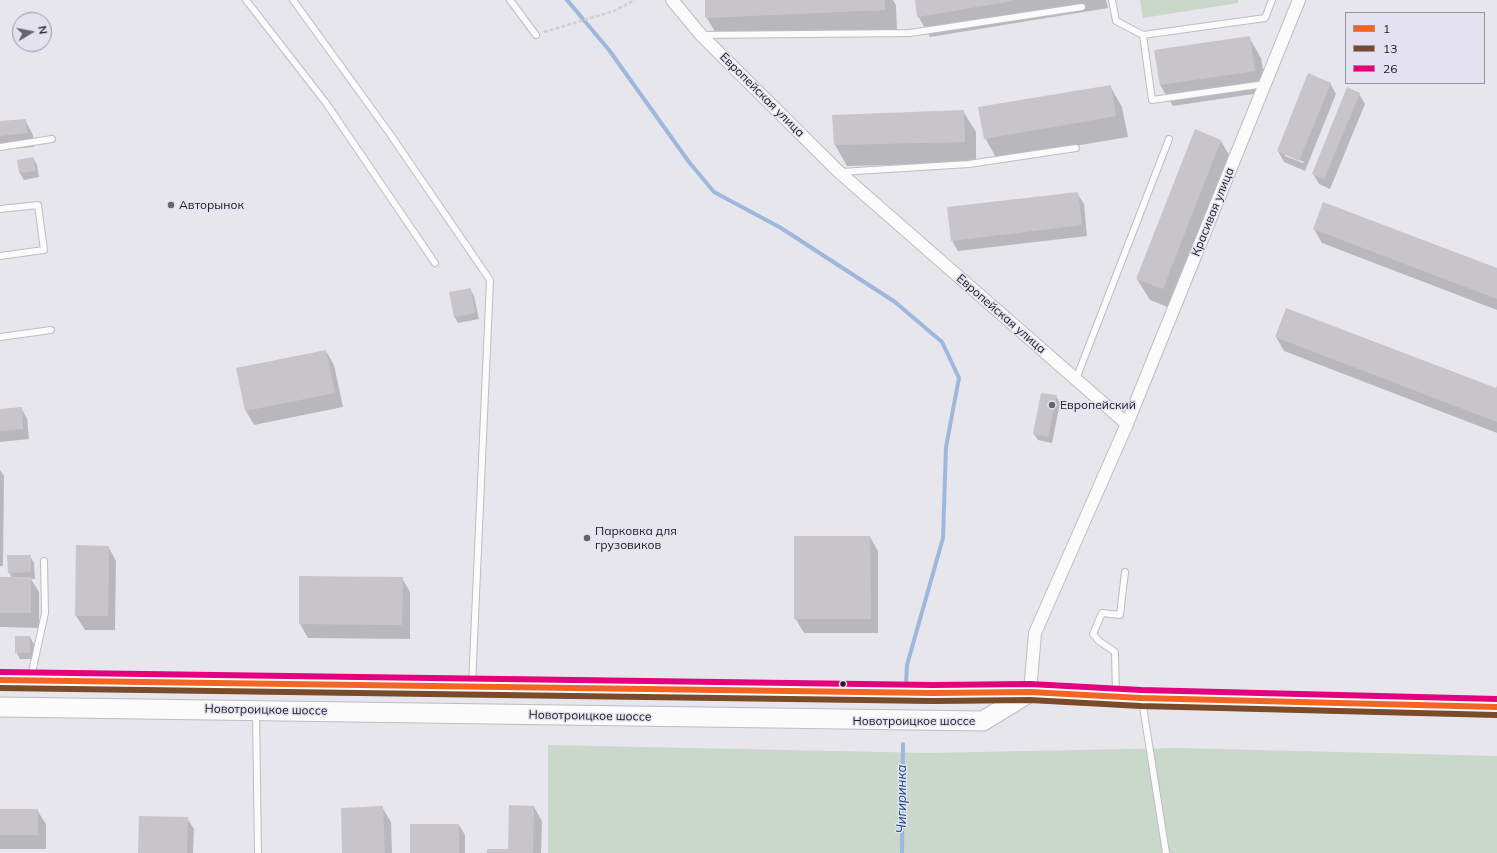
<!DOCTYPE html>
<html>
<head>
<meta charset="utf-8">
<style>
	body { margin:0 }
	#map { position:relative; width:1497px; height:853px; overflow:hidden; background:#e6e6ec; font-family:Mulish,sans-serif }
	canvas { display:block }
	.legend { position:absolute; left:1345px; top:12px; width:140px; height:72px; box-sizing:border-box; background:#e4e2f0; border:1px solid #96949f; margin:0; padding:5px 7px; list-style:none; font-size:12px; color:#212025 }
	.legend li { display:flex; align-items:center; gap:8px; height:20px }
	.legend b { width:20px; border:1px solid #96949f }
	.north { position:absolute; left:12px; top:12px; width:40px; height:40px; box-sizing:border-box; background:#e4e2f0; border:1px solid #96949f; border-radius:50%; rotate:80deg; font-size:11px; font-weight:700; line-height:16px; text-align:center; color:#212025 }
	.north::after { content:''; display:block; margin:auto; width:14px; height:18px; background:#66656b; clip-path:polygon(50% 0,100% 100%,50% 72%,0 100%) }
</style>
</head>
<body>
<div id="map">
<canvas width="1497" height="853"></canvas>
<ul class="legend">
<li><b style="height:5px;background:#f26522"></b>1</li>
<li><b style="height:5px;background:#7a4b2a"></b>13</li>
<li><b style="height:5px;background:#e5007d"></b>26</li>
</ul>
<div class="north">N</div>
</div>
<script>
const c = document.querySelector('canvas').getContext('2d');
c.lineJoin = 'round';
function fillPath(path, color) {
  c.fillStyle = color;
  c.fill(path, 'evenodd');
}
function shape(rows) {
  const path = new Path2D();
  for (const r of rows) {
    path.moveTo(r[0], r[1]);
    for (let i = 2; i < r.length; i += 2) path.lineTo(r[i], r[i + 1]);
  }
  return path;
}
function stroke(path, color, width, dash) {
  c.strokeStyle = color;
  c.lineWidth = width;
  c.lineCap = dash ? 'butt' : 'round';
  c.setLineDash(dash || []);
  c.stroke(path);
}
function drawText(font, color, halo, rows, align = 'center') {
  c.font = font + ' Mulish,sans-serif';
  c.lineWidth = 3;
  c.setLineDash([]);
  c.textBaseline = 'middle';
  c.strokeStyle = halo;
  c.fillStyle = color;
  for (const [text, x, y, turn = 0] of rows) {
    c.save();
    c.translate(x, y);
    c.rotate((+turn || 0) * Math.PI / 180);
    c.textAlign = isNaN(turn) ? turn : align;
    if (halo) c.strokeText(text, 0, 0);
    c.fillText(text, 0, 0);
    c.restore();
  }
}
fillPath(shape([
	[1140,0,1238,0,1238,3,1143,18],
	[548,745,929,753,1177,748,1497,756,1497,853,548,853]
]), '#c9d8ca');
fillPath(shape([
	[706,0,893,0,896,5,897,31,719,38,706,17],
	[916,0,1106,0,1108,8,930,37,918,16],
	[1249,37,1261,58,1267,92,1173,106,1160,85,1155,51],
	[1309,75,1330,83,1336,94,1305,171,1284,162,1278,151],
	[1285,154,1304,162,1303,163,1285,156],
	[1110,86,1122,107,1128,137,997,159,985,138],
	[1359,94,1365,104,1330,189,1319,184,1313,174],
	[963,111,976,132,976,163,847,166,835,145],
	[25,120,33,135,34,147,0,150,0,122],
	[1221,141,1233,162,1175,310,1150,300,1137,279],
	[33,158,37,165,39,177,24,180,20,173,18,161],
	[1077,193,1084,204,1087,236,958,251,952,241],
	[1314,229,1497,269,1497,310,1322,243],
	[470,289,474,296,479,319,458,323,454,316],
	[1276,337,1496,390,1497,388,1497,433,1284,351],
	[326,351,334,365,343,407,254,425,246,411],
	[1056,396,1060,403,1052,443,1038,440,1034,434],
	[21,408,27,418,29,439,0,442,0,410],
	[0,470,4,476,3,566,0,566],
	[870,537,878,551,878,633,804,633,795,618],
	[108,546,116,561,115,630,85,630,76,616],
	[30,556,34,563,35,579,31,579,39,592,39,628,0,627,0,578,12,578,9,572],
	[402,578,410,592,410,639,308,638,300,624],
	[30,637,34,644,33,659,20,659,16,652],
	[382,807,391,822,392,853,343,853],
	[534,807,542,821,541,853,488,853,509,850],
	[0,810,37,810,46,824,46,849,0,849],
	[187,818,194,829,193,853,139,853],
	[459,825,465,835,465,853,411,853]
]), '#0003');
stroke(shape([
	[567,0,609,50,689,162,714,192,781,228,895,302,942,342,959,378,946,447,943,538,907,665,906,684],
	[902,853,903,744]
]), '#9db8dc', 4);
fillPath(shape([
	[705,0,885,0,885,10,705,18],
	[915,0,1012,0,1012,1,917,17],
	[1250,36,1255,71,1160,85,1154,50],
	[1308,73,1331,83,1299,161,1277,151],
	[1111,85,1116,116,984,139,978,107],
	[1347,87,1360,93,1324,179,1312,174],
	[964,110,965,142,834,145,832,115],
	[26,119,27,133,0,136,0,121],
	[1195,129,1221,140,1163,289,1136,279],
	[33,157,36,171,19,173,17,160],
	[1078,192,1082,225,951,241,947,207],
	[1323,202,1497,268,1497,299,1313,229],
	[471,288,475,313,454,317,449,292],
	[1286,308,1496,388,1497,385,1497,422,1275,337],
	[326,350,335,393,245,411,236,368],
	[1041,393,1057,395,1048,437,1033,434],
	[22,407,23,429,0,431,0,409],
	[794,536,870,536,871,619,794,619],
	[76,545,109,546,108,616,75,616],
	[7,555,31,555,31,572,8,573],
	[299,576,403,577,402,625,299,624],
	[0,577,31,577,31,613,0,613],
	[15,636,30,636,30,653,15,653],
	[509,805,534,806,533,853,487,853,487,849,508,849],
	[383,806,385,853,342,853,341,808],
	[0,809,38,809,38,835,0,835],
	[139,816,188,817,187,853,138,853],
	[410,824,459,824,459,853,410,853]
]), '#c7c5c9');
const service = shape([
	[246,0,326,103,435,263],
	[293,0,390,134,490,280,472,685],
	[510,0,536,35],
	[1112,0,1116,21,1143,35],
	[702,35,910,33,1082,7],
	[1265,84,1152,100,1143,35,1265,18,1272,0],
	[0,147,52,139],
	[841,172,969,164,1076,148],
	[0,209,38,205,44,250,0,256],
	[0,337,51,330],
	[1076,379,1169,139],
	[31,677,45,613,44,561],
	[1116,695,1115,652,1099,641,1093,634,1102,613,1120,615,1125,572],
	[1142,700,1166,853],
	[256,713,258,853]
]);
const minor = shape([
	[672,0,701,35,839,172,1127,424,1035,633,1030,692],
	[1127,424,1299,0]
]);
const primary = shape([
	[0,680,933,693,1030,692,1141,698,1497,707],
	[0,707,983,721,1030,692]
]);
stroke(service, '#bdbdc2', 8);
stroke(minor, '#bdbdc2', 14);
stroke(primary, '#bdbdc2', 21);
stroke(shape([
	[544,32,614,11,635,0]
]), '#d0d0d2', 2.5, [4, 2]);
stroke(service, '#fbfbfc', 6);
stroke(minor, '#fbfbfc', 12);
stroke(primary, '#fbfbfc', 19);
stroke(shape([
	[0,680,933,693,1030,692,1141,698,1497,707]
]), '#f26522', 6);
stroke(shape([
	[0,688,933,701,1030,700,1141,706,1497,715]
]), '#7a4b2a', 6);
stroke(shape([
	[0,672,933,685,1030,684,1141,690,1497,699]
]), '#e5007d', 6);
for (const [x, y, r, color] of [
	[171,205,4,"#66656b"],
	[1052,405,4,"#66656b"],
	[587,538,4,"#66656b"],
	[843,684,3.5,"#212025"]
]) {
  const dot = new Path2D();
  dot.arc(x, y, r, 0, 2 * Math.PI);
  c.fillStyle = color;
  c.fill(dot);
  stroke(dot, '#e4e2f0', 1.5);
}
drawText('12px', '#212025', '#e4e2f0', [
	["Европейская улица",762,95,45],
	["Красивая улица",1213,212,-68],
	["Европейская улица",1001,314,41],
	["Новотроицкое шоссе",266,710,1],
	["Новотроицкое шоссе",590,716,1],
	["Новотроицкое шоссе",914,721]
]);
drawText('12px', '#212025', '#e4e2f0', [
	["Авторынок",179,205],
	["Европейский",1060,405],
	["Парковка для",595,531],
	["грузовиков",595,545]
], 'left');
drawText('italic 13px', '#164a86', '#e4e2f0', [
	["Чигиринка",902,799,-90]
]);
</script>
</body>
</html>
